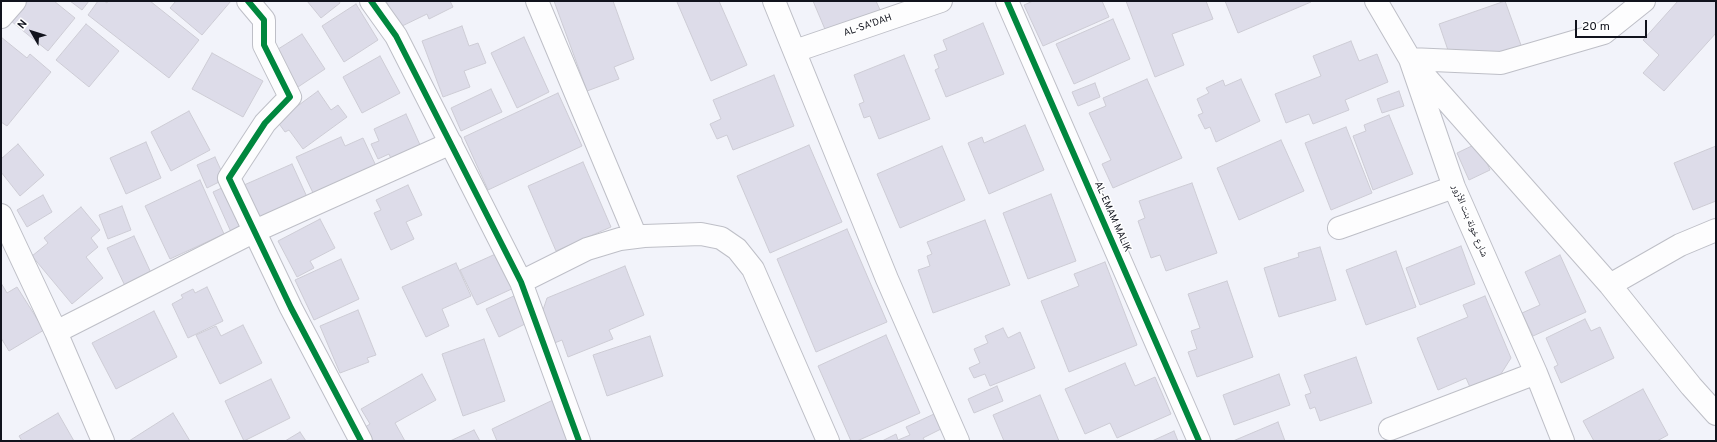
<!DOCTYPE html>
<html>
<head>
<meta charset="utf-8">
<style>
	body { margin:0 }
	#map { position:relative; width:1717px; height:442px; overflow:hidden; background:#f2f3fa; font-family:Overpass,sans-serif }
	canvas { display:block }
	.frame { position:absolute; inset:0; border:2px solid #11131d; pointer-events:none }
	.north { position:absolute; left:12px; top:12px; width:40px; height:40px; -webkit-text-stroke:3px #fff; paint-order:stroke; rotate:309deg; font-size:11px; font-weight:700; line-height:16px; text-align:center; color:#11131d }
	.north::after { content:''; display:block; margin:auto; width:14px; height:18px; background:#11131d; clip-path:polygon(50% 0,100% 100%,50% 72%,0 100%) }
	.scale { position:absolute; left:1575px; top:20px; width:72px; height:18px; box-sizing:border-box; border:2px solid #11131d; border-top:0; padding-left:5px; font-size:12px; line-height:14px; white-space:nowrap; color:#11131d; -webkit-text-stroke:3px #fff; paint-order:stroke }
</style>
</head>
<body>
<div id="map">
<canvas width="1717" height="442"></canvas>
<div class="frame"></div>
<div class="north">N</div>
<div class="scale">20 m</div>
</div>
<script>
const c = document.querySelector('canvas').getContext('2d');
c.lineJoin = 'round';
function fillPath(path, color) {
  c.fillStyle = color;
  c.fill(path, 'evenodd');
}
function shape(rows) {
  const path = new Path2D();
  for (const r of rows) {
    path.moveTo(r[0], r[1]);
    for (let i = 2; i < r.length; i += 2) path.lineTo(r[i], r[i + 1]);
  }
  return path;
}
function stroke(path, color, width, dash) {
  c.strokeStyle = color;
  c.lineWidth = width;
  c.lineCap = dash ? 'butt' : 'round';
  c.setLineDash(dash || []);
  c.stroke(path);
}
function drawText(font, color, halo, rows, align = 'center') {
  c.font = font + ' Overpass,"Noto Naskh Arabic",sans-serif';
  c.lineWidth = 3;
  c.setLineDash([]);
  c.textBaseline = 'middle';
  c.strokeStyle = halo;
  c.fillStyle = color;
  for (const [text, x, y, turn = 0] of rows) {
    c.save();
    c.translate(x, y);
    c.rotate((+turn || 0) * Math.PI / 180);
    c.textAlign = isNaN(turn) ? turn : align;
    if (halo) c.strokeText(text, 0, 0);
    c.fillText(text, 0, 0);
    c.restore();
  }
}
const building = shape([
	[28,1,54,1,75,18,48,51,11,21,28,1],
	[70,1,89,1,82,10,70,1],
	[98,1,104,1,107,3,108,1,150,1,199,40,169,78,88,15,98,1],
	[176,1,231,1,202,35,170,8,176,1],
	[307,1,339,1,340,3,321,18,307,1],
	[386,1,450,1,453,7,429,19,427,14,400,27,386,1],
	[554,1,613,1,634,59,614,67,619,79,587,91,554,1],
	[678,1,719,1,747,65,711,81,677,2,678,1],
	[813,1,876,1,881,12,827,34,813,1],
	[1033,1,1102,1,1109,17,1043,46,1024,5,1033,1],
	[1126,1,1206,1,1213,19,1172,34,1184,65,1155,77,1126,1],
	[1225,1,1310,1,1311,2,1238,33,1225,1],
	[1505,1,1522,48,1513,52,1450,56,1439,24,1505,1],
	[1678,1,1716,1,1716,33,1664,91,1643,73,1659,55,1643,40,1678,1],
	[356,4,378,40,344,62,322,26,356,4],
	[1113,19,1130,59,1074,84,1056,44,1113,19],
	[983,23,1004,74,946,97,935,70,939,68,934,55,947,50,943,40,983,23],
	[86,24,119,51,89,87,56,60,86,24],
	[462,26,469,46,478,43,486,63,464,71,470,87,443,97,422,41,462,26],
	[302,34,325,69,298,87,275,51,302,34],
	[1,37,27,58,30,54,51,72,7,126,1,122,1,37],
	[524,37,549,92,517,108,491,53,524,37],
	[1351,41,1359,61,1377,54,1388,82,1345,100,1349,110,1313,124,1309,114,1286,123,1275,94,1321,76,1313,56,1351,41],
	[212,53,263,81,243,117,192,89,212,53],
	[904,55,930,119,879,139,870,116,864,118,859,104,864,102,854,75,904,55],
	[380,56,400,93,362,113,343,77,380,56],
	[774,75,794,126,733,150,727,135,717,139,710,124,721,119,713,100,774,75],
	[1147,79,1182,158,1113,188,1102,164,1111,160,1089,113,1106,106,1103,98,1147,79],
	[1241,79,1260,121,1216,142,1210,127,1205,129,1198,115,1203,113,1197,99,1209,93,1206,88,1223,80,1225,86,1241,79],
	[1095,83,1100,97,1078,106,1072,92,1095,83],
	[491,89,502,112,461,131,451,108,491,89],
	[318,91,331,110,338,105,347,117,303,149,289,130,285,132,277,121,318,91],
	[1399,91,1404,106,1382,113,1377,99,1399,91],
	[558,93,582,146,488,190,464,137,558,93],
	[189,111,210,150,171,171,151,132,189,111],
	[406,114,421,147,392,161,389,154,378,159,371,144,379,141,374,129,406,114],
	[1389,115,1413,174,1373,190,1353,136,1366,131,1364,125,1389,115],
	[1025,125,1044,170,989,194,968,143,982,137,984,143,1025,125],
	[1346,127,1372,193,1331,210,1305,143,1346,127],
	[341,137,345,146,363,138,376,166,314,195,296,157,341,137],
	[1281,140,1304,191,1239,220,1217,168,1281,140],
	[146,142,161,178,126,194,110,158,146,142],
	[1478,143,1490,170,1469,180,1457,153,1478,143],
	[18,144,44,175,20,196,1,172,1,159,18,144],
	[809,145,842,222,770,253,737,176,809,145],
	[942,146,965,200,900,228,877,174,942,146],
	[1716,146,1716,201,1693,210,1674,163,1716,146],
	[215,157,225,179,207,188,197,165,215,157],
	[583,162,611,227,556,251,528,186,583,162],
	[292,164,307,197,260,219,244,185,292,164],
	[200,180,224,234,170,259,145,206,200,180],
	[1192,183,1217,253,1166,271,1160,255,1151,258,1138,221,1145,218,1139,201,1192,183],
	[408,185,422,215,406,222,414,239,391,250,374,213,381,210,376,200,408,185],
	[226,186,245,226,231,232,213,192,226,186],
	[1051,194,1076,261,1028,279,1003,213,1051,194],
	[43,195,52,212,27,227,17,210,43,195],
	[122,206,131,230,108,239,99,215,122,206],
	[81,207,100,230,91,238,98,247,86,257,103,278,72,304,32,256,48,243,44,238,81,207],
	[320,219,335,248,310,261,314,268,297,277,278,241,320,219],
	[985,220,1010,285,933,313,918,270,930,266,927,256,932,254,927,242,985,220],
	[847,229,887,322,816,352,777,259,847,229],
	[134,236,152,275,126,288,107,248,134,236],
	[1461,246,1475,284,1420,305,1406,268,1461,246],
	[1320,247,1336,300,1279,317,1264,268,1299,257,1298,253,1320,247],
	[1396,251,1416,307,1366,325,1346,270,1396,251],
	[500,252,516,287,477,305,460,270,500,252],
	[1560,255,1586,312,1533,336,1522,313,1540,305,1525,272,1560,255],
	[341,259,359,299,314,320,295,280,341,259],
	[1105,262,1137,345,1069,372,1041,301,1079,286,1074,274,1105,262],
	[456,263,471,296,442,309,449,326,426,337,402,287,456,263],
	[625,266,644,315,609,330,613,339,568,357,562,340,552,344,541,316,547,298,625,266],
	[1227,281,1253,357,1197,377,1188,352,1197,349,1191,331,1200,328,1188,294,1227,281],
	[1,283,7,293,17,287,44,330,9,351,1,338,1,283],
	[207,287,223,321,188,338,172,304,183,298,181,295,193,289,195,293,207,287],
	[518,294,531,321,499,337,486,309,518,294],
	[1485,296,1511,358,1494,385,1473,394,1466,378,1438,390,1417,338,1468,317,1463,305,1485,296],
	[358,310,376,355,367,358,369,362,340,373,320,326,358,310],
	[154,311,177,357,116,389,92,343,154,311],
	[1585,319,1591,331,1600,327,1614,358,1561,383,1554,367,1558,365,1546,338,1585,319],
	[243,325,262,363,220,384,196,335,216,326,221,336,243,325],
	[1003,328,1008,338,1020,332,1035,368,990,386,985,374,974,378,969,368,980,363,974,349,988,343,985,336,1003,328],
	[886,335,920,413,857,441,851,441,818,366,886,335],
	[650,336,663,376,607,396,593,355,650,336],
	[484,339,505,401,463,416,442,354,484,339],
	[1356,357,1372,403,1320,421,1315,407,1310,409,1305,395,1311,393,1304,375,1356,357],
	[1125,363,1135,386,1155,377,1171,414,1117,438,1110,423,1085,434,1065,389,1125,363],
	[422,374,436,400,395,423,405,441,365,441,359,431,370,424,361,409,422,374],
	[1279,374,1290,405,1234,425,1223,395,1279,374],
	[271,379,290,418,244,441,225,401,271,379],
	[997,386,1003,401,974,413,968,399,997,386],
	[1643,389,1668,435,1657,441,1594,441,1583,421,1643,389],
	[1040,395,1059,441,1004,441,993,415,1040,395],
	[553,400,572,441,497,441,492,429,553,400],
	[58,413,74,441,22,441,19,436,58,413],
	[173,413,190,441,129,441,173,413],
	[934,414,941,429,923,438,925,441,882,441,896,434,898,440,910,435,906,427,934,414],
	[1278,422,1285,441,1233,441,1278,422],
	[474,430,480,441,450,441,474,430],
	[1174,431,1178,441,1152,441,1174,431],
	[300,432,306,441,285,441,300,432]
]);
fillPath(building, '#dddce9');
stroke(building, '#cdccd5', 1);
const minor = shape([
	[248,1,264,20,264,45,290,97,265,123,229,178,291,308,361,441],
	[371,1,396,36,521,282,579,441],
	[537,1,636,237],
	[774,1,887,279,958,441],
	[1007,1,1199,441],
	[1376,1,1410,59,1454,187,1536,373,1563,441],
	[1,17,15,1],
	[795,51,941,1],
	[1410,59,1501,63,1604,33,1644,1],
	[1416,66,1610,285,1691,386,1716,414],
	[1,215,56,332,103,441],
	[1339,228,1454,187],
	[521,282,587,249,620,239,644,236,701,234,721,238,737,249,753,269,828,441],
	[1610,285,1680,245,1716,230],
	[56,332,255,231,451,143],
	[1390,429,1536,373]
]);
stroke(minor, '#bebfc7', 24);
stroke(minor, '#fdfdfe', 22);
stroke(shape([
	[248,1,264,20,264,45,290,97,265,123,229,178,291,308,361,441],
	[371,1,396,36,521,282,579,441],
	[1007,1,1199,441]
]), '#00873e', 6);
drawText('10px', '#11131d', '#fff', [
	["AL-SA'DAH",868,26,-19],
	["AL-EMAM MALIK",1112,217,66],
	["شارع خولة بنت الأزور",1469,221,67]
]);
</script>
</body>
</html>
